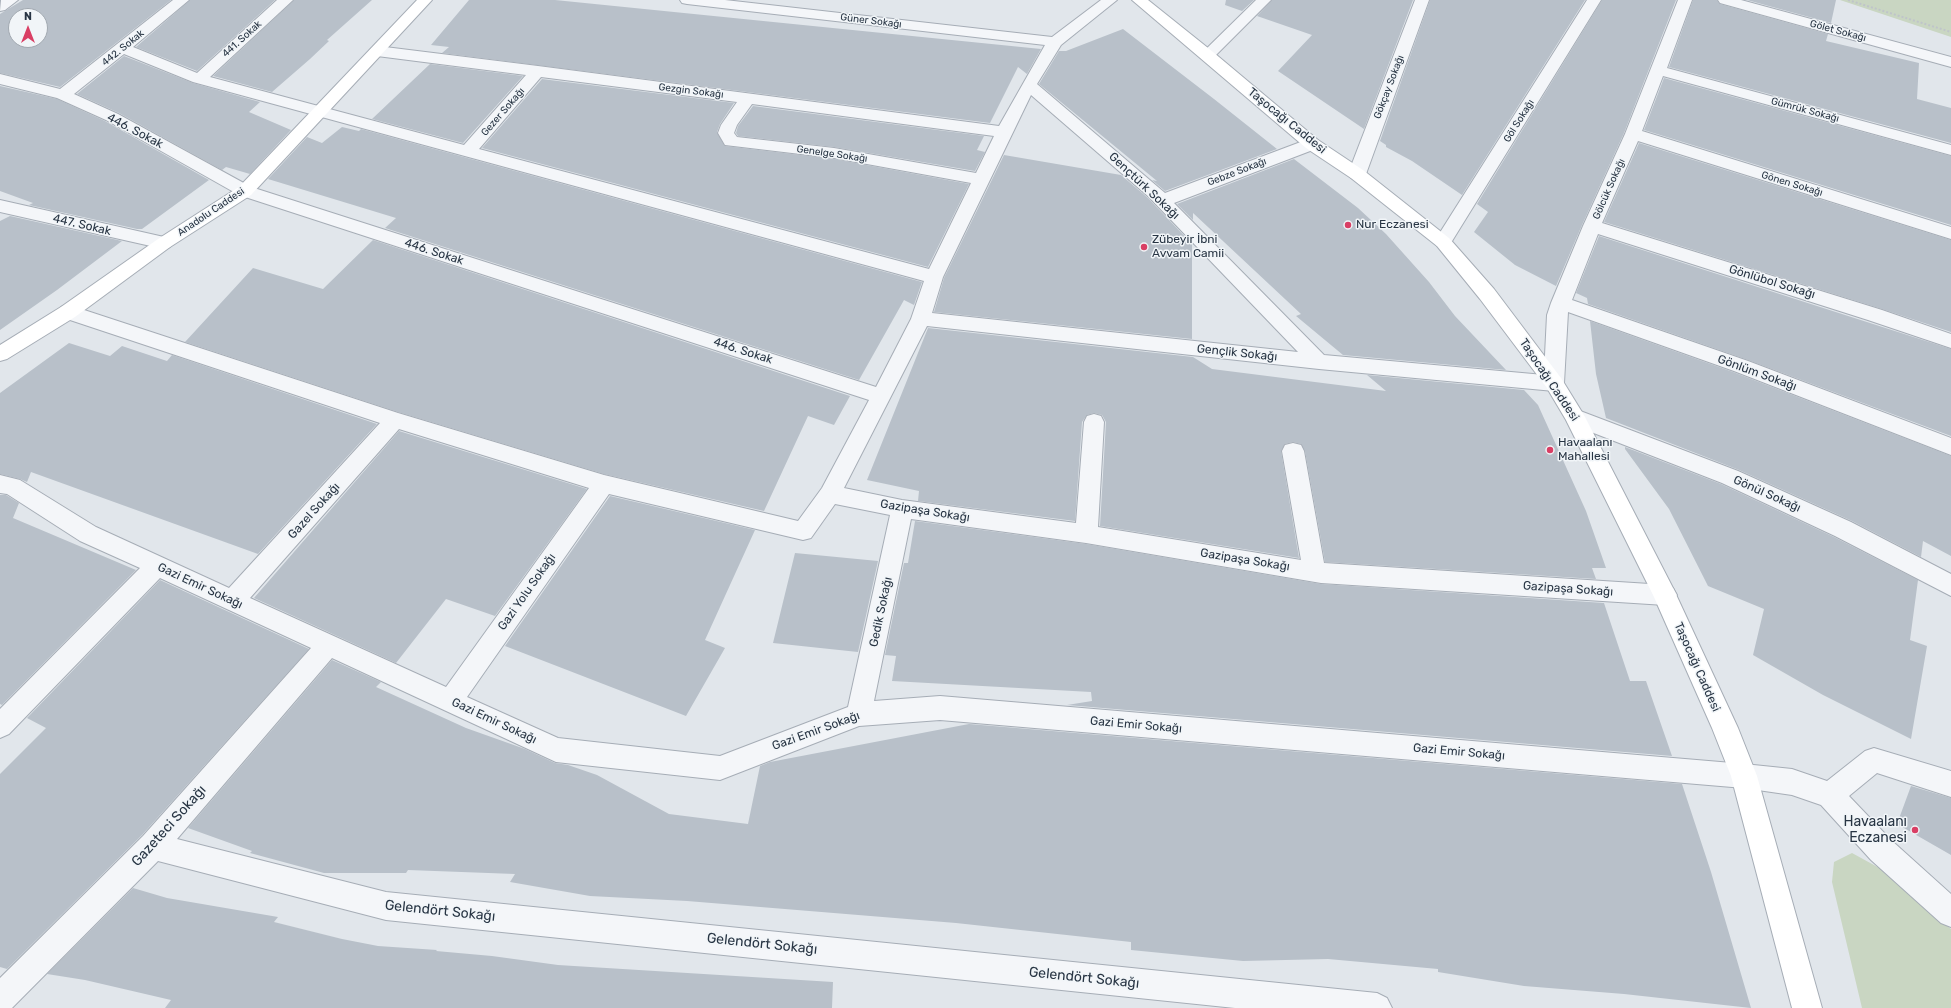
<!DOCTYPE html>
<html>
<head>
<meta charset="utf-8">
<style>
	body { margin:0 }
	#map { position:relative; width:1951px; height:1008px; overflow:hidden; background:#e1e6eb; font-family:Rubik,sans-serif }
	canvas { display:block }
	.north { position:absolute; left:8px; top:8px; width:40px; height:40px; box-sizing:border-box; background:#f1f5f8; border:1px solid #a1a8b0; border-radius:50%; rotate:0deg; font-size:11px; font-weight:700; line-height:16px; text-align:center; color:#283544 }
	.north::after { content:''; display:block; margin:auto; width:14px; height:18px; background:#d93e64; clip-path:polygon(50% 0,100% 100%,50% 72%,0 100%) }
</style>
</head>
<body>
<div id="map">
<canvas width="1951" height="1008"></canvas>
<div class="north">N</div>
</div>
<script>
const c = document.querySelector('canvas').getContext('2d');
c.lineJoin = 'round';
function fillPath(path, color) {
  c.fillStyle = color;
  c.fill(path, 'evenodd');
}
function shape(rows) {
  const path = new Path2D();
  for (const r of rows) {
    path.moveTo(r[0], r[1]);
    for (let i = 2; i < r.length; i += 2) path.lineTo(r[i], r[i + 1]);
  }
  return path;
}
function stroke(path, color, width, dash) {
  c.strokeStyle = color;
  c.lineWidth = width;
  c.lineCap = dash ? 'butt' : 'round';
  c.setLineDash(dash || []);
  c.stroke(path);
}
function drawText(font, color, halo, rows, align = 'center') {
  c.font = font + ' Rubik,sans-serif';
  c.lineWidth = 3;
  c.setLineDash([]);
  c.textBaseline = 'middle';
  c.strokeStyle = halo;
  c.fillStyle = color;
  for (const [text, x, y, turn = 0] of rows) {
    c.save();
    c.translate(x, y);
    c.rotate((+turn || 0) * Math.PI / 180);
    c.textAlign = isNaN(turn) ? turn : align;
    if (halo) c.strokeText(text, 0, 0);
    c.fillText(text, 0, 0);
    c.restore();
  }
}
fillPath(shape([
	[1840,0,1951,0,1951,37],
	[1852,853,1883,870,1951,929,1951,1008,1862,1008,1832,882,1834,862]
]), '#c9d6c2');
fillPath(shape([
	[23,0,171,0,60,87,0,73,0,14],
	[16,16,40,16,40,40,16,40],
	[190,0,275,0,197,71,136,47],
	[294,0,372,0,327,40,329,41,310,59,272,92,213,76],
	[469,0,555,0,1041,49,1027,74,1018,67,990,123,442,53,449,47,431,45],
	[1226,0,1254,0,1242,11,1225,5],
	[1272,0,1413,0,1364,129,1278,71,1312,35,1257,16],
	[1430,0,1585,0,1462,195,1412,161,1386,147,1386,145,1380,141],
	[1602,0,1676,0,1624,133,1582,225,1556,286,1515,265,1474,232,1488,212,1477,204],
	[1693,0,1717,0,1720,4,1828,34,1826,41,1919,63,1917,99,1951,108,1951,143,1669,67],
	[1747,0,1836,0,1831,23],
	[1123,29,1214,99,1277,149,1165,191,1152,180,1157,181,1039,84,1059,51,1066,51],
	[124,56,193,83,260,102,249,112,291,130,250,174,226,167,222,170,119,113,77,94],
	[430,64,523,76,463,143,372,119],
	[1664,78,1951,156,1951,225,1644,130],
	[542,79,734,103,720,124,717,132,725,146,834,159,969,184,928,267,482,148],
	[0,86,57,99,105,121,209,180,142,229,137,229,29,205,33,203,0,191],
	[753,106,984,136,977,150,985,152,975,171,834,147,738,136,736,133,738,126],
	[342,127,359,131,361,129,922,282,914,305,904,300,859,380,385,228,396,218,268,179,307,137,322,143],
	[1639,143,1951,240,1951,332,1882,309,1604,222],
	[1004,155,1121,175,1148,198,1192,244,1192,339,934,312,944,278],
	[1294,159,1358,208,1386,234,1429,282,1455,316,1506,370,1343,355,1296,316,1301,314,1193,213,1193,220,1177,204],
	[10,216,122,241,57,290,0,330,0,221],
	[1599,236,1951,349,1951,436,1748,360,1588,304,1587,298,1576,293],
	[373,240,850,396,834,425,808,416,764,511,604,474,398,412,185,342,253,268,323,289],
	[1590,321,1733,372,1951,456,1951,556,1923,541,1921,557,1852,521,1739,470,1606,418,1596,374],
	[928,328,1193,357,1212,369,1386,391,1367,375,1524,390,1538,405,1586,511,1606,568,1592,568,1596,579,1325,562,1305,451,1301,444,1293,442,1285,444,1281,451,1299,558,1100,526,1106,422,1102,415,1094,413,1087,415,1082,422,1075,521,918,501,919,491,867,480],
	[69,343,110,356,122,346,167,361,172,355,377,424,258,554,31,472,27,482,20,479,0,474,0,393],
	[399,431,587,489,495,616,446,599,396,663,254,598],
	[1625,447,1721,484,1834,537,1918,580,1910,640,1927,646,1911,739,1823,695,1753,655,1764,609,1708,586,1669,509,1625,449],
	[0,495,6,495,19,503,13,518,136,570,2,705,0,704],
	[610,496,755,530,705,640,725,648,686,716,505,646],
	[915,521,1086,544,1321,584,1604,603,1630,681,1646,681,1672,756,1067,705,1092,701,1091,692,892,681,896,656,885,655,904,563,908,563],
	[795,553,878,561,858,652,773,643],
	[160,580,309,649,142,835,7,969,0,967,0,774,46,728,27,718],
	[332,660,381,682,376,687,466,728,525,749,555,763,568,765,597,775,669,814,748,824,760,766,770,762,969,724,1682,784,1711,872,1751,1008,1624,994,1524,986,1438,972,1438,969,1328,959,1243,961,1131,950,1131,942,956,923,687,901,590,896,510,882,515,874,408,870,406,873,324,873,250,853,252,851,188,828],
	[1911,786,1951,798,1951,855,1897,824],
	[133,888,167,898,278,917,274,922,342,939,378,946,437,950,436,951,492,956,558,965,833,982,832,1008,165,1008,171,1000,85,980,47,974]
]), '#b8c0c9');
const street = shape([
	[18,0,5,10,0,11,1,0,18,0],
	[173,0,189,0,133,47,197,73,277,0,293,0,210,77,464,145,526,75,377,56,372,54,369,51,372,48,377,46,538,66,999,126,1045,45,687,4,682,3,680,0,725,0,1052,37,1101,0,1117,0,1061,45,1037,84,1165,193,1306,140,1312,139,1318,140,1320,144,1318,148,1174,203,1324,355,1544,375,1547,315,1551,303,1583,226,1625,134,1678,0,1692,0,1667,68,1951,145,1951,155,1663,76,1642,131,1951,227,1951,239,1638,141,1602,223,1882,310,1951,334,1951,348,1868,320,1598,234,1572,300,1748,361,1951,438,1951,455,1734,371,1568,312,1564,383,1561,388,1554,391,1319,369,927,326,844,488,902,500,1076,523,1084,422,1087,416,1094,414,1101,416,1104,422,1098,527,1301,560,1282,451,1285,445,1293,443,1301,445,1304,451,1324,563,1665,585,1673,588,1677,595,1673,602,1665,605,1321,583,1086,543,911,519,874,701,940,696,1744,764,1792,769,1827,781,1865,751,1874,748,1951,771,1951,797,1877,773,1849,796,1891,840,1951,894,1951,927,1941,923,1871,860,1821,805,1792,795,1744,788,940,720,859,726,720,780,556,762,332,658,177,839,386,892,1377,993,1387,998,1392,1008,1235,1008,386,920,158,861,12,1008,0,1008,0,978,143,836,311,648,160,578,9,734,0,738,0,709,140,568,80,541,7,494,0,493,0,475,20,480,96,527,229,588,380,423,61,317,58,312,61,307,68,305,75,307,398,413,604,475,798,521,822,488,869,400,239,195,106,120,57,98,0,84,0,74,60,89,173,0],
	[124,54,193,82,924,281,911,319,876,387,251,187,118,114,74,94,124,54],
	[541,77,737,102,721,125,718,133,725,145,834,158,971,183,929,269,479,149,541,77],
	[1031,95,1149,197,1298,352,932,313,943,277,1031,95],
	[752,104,994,136,976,173,834,148,737,137,734,133,737,125,752,104],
	[399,429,589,488,446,687,250,598,399,429],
	[609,494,803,540,811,538,835,504,890,515,848,707,720,756,558,738,467,697,609,494],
	[1256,0,1271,0,1213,58,1203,58,1200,55,1203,52,1256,0],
	[1415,0,1429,0,1366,174,1363,178,1357,179,1351,178,1348,174,1415,0],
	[1587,0,1601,0,1449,246,1443,248,1437,246,1434,242,1587,0],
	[1718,0,1741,0,1951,57,1951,67,1720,3,1718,0],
	[0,200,164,237,170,239,173,243,170,247,164,249,0,212,0,200],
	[1575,409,1738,471,1851,522,1951,574,1951,596,1835,536,1722,483,1568,423,1565,417,1568,411,1575,409]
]);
const secondary = shape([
	[417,0,432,0,251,195,170,247,75,317,7,359,0,361,0,345,61,307,158,239,239,187,417,0],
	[1132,0,1148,0,1213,52,1318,140,1363,170,1449,238,1494,289,1561,378,1585,417,1673,588,1738,728,1757,776,1822,1008,1792,1008,1731,776,1712,728,1654,597,1566,420,1547,388,1480,299,1437,246,1351,178,1306,148,1132,0]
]);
stroke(street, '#a6adb6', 2);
stroke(secondary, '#a6adb6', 2);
stroke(shape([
	[1848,0,1951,32]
]), '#bfc4ca', 2, [2, 2]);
fillPath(street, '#f4f6f9');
fillPath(secondary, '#fff');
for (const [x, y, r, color] of [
	[1348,225,4,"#d93e64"],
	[1144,247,4,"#d93e64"],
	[1550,450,4,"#d93e64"],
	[1915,830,4,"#d93e64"]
]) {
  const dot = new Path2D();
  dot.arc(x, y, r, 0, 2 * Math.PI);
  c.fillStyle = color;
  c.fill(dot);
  stroke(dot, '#f1f5f8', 1.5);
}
drawText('10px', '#283544', '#f1f5f8', [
	["Güner Sokağı",871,21,7],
	["Gölet Sokağı",1838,31,15],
	["441. Sokak",242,39,-42],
	["442. Sokak",123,48,-39],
	["Gökçay Sokağı",1389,87,-69],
	["Gezgin Sokağı",691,91,7],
	["Gümrük Sokağı",1805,110,15],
	["Gezer Sokağı",503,112,-49],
	["Göl Sokağı",1519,121,-58],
	["Genelge Sokağı",832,154,8],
	["Gebze Sokağı",1237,172,-21],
	["Gönen Sokağı",1792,184,17],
	["Gölcük Sokağı",1609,189,-66],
	["Anadolu Caddesi",211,212,-34]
]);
drawText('12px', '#283544', '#f1f5f8', [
	["Taşocağı Caddesi",1287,121,39],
	["446. Sokak",135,131,28],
	["Gençtürk Sokağı",1144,186,43],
	["447. Sokak",82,225,13],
	["446. Sokak",434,252,18],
	["Gönlübol Sokağı",1772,282,17],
	["446. Sokak",743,351,18],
	["Gençlik Sokağı",1237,353,6],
	["Gönlüm Sokağı",1757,373,20],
	["Taşocağı Caddesi",1549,380,56],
	["Gönül Sokağı",1767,494,24],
	["Gazel Sokağı",314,511,-48],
	["Gazipaşa Sokağı",925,511,9],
	["Gazipaşa Sokağı",1245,560,9],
	["Gazi Emir Sokağı",200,586,25],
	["Gazipaşa Sokağı",1568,589,4],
	["Gazi Yolu Sokağı",527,592,-55],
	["Gedik Sokağı",881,612,-78],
	["Taşocağı Caddesi",1697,667,66],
	["Gazi Emir Sokağı",494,721,25],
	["Gazi Emir Sokağı",1136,725,5],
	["Gazi Emir Sokağı",816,731,-20],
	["Gazi Emir Sokağı",1459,752,5]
]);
drawText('12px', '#283544', '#f1f5f8', [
	["Nur Eczanesi",1356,225],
	["Zübeyir İbni",1152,240],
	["Avvam Camii",1152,254],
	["Havaalanı",1558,443],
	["Mahallesi",1558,457]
], 'left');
drawText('14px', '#283544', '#f1f5f8', [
	["Havaalanı",1907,822],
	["Eczanesi",1907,838]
], 'right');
drawText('14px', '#283544', '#f1f5f8', [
	["Gazeteci Sokağı",169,826,-48],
	["Gelendört Sokağı",440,911,6],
	["Gelendört Sokağı",762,944,6],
	["Gelendört Sokağı",1084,978,6]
]);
</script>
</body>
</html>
